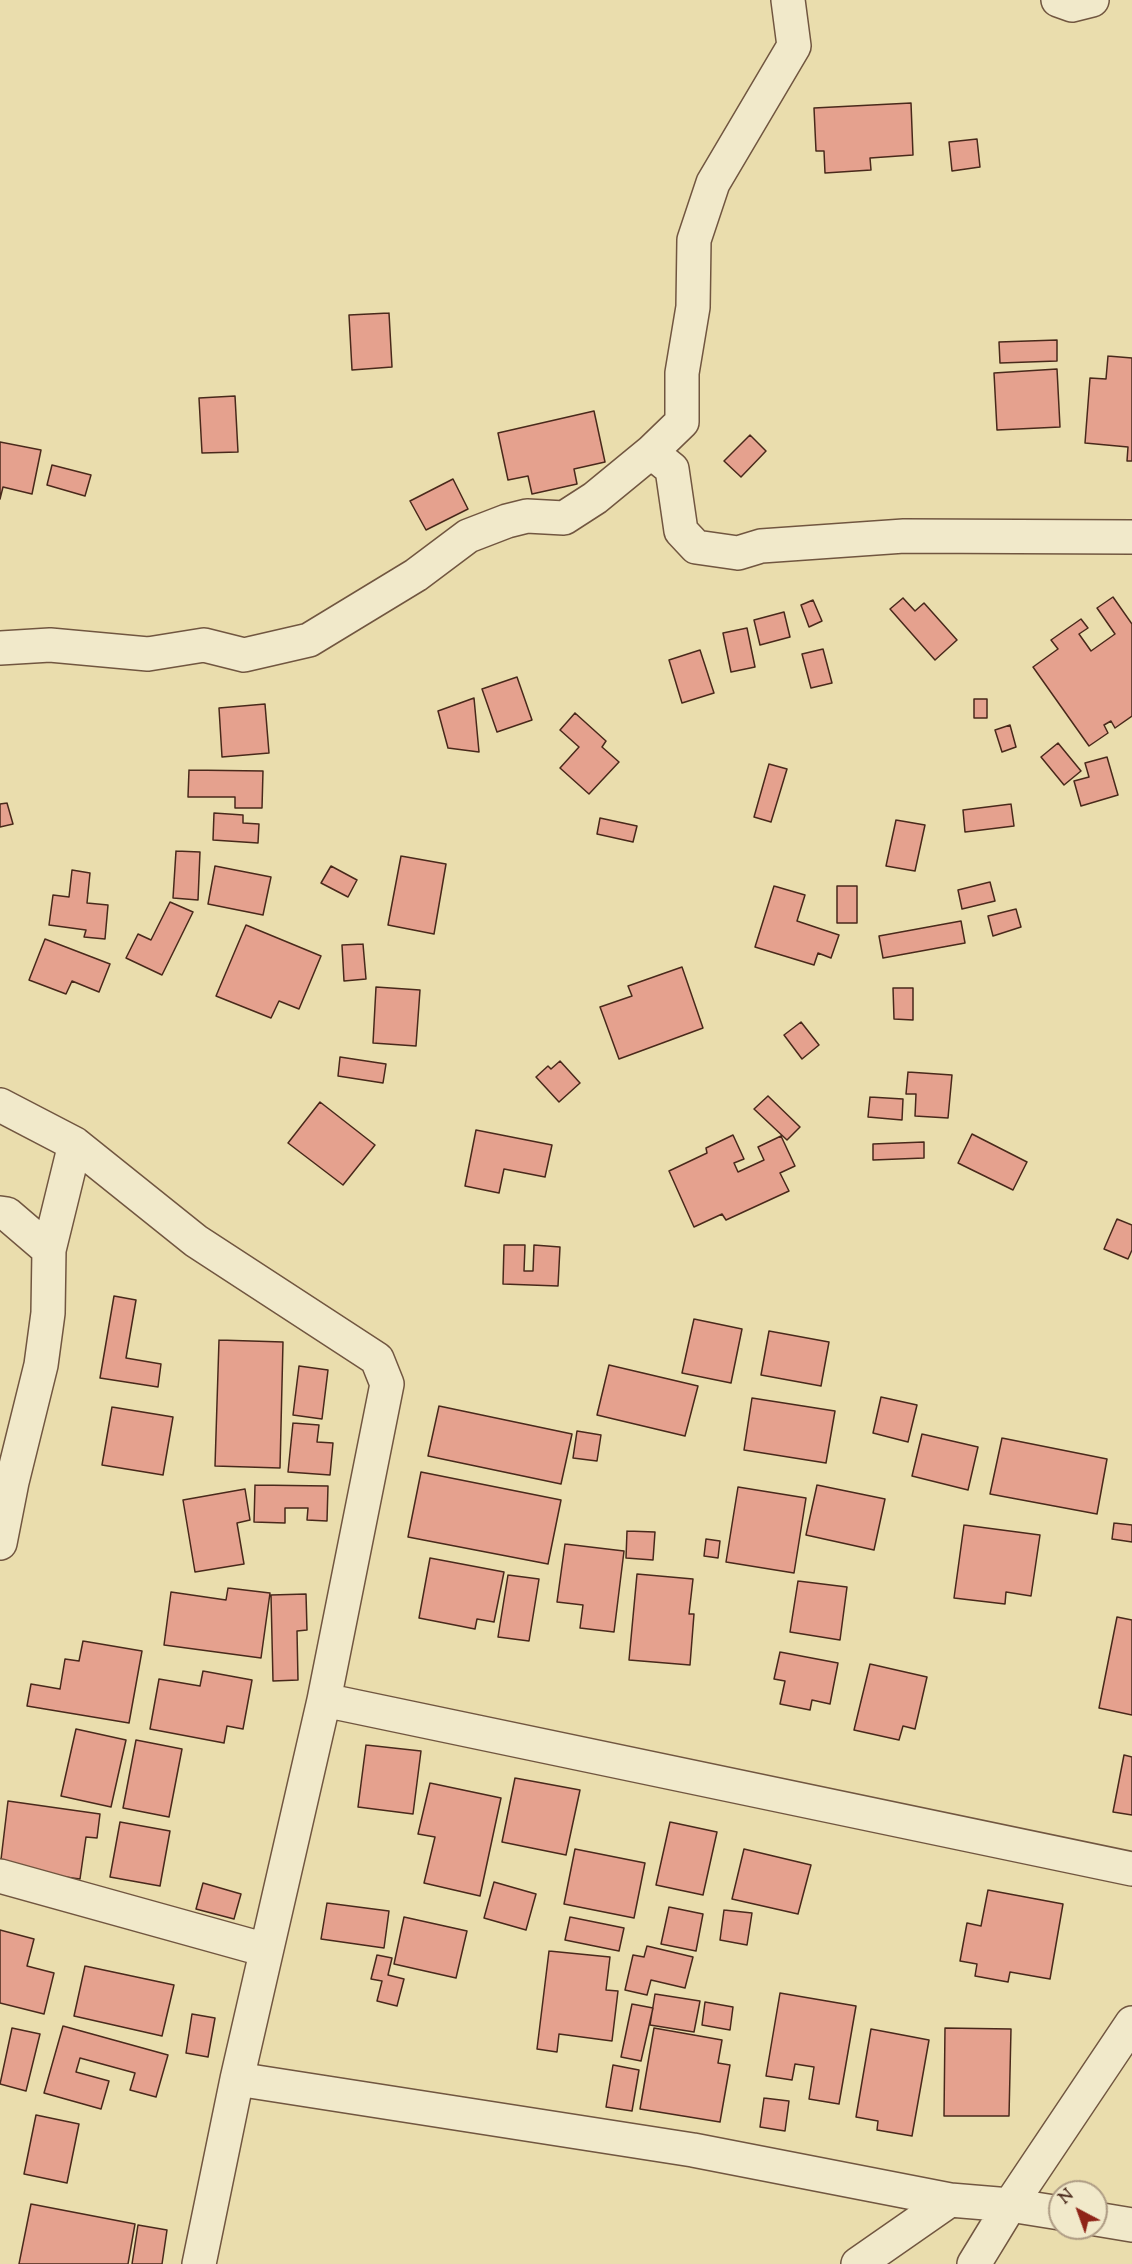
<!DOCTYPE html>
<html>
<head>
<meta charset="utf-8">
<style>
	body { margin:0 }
	#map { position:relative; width:1132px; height:2264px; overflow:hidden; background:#eaddad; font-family:"Sorts Mill Goudy",serif }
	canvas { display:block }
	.north { position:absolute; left:1048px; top:2180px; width:60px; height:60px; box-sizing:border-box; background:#f1e9ca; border:2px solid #ae9c84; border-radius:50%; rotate:319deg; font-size:16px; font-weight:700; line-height:24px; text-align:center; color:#49291b }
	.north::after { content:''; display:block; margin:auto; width:21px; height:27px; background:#8f2418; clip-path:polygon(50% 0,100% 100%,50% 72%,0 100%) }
</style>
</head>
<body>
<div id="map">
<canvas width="1132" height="2264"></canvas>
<div class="north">N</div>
</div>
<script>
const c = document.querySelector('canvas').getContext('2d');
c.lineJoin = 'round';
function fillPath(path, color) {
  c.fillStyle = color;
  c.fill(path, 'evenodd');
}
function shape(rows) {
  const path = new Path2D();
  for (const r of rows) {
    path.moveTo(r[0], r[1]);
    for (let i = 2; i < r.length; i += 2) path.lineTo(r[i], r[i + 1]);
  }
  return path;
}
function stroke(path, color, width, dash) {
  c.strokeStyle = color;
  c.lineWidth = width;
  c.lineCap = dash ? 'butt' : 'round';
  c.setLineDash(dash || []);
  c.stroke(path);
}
const building = shape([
	[911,103,913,155,870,158,871,170,825,173,824,151,816,151,814,108,911,103],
	[977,139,980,167,952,171,949,142,977,139],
	[389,313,392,367,352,370,349,315,389,313],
	[1057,340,1057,361,1000,363,999,342,1057,340],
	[1108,356,1132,358,1132,461,1127,461,1128,447,1085,443,1090,378,1106,379,1108,356],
	[1057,369,1060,427,997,430,994,373,1057,369],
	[235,396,238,452,202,453,199,398,235,396],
	[594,411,605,462,574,469,577,484,532,494,528,476,508,480,498,433,594,411],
	[750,435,766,451,741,477,724,461,750,435],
	[0,442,41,450,32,494,3,487,0,499,0,442],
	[52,465,91,475,85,496,47,485,52,465],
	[453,479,468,509,426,530,410,501,453,479],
	[1113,597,1132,624,1132,716,1115,728,1111,721,1104,725,1108,733,1089,746,1033,667,1058,649,1051,640,1081,619,1088,628,1079,634,1091,651,1115,634,1097,608,1113,597],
	[903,598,915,611,924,603,957,640,935,660,890,609,903,598],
	[813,600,822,621,809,627,801,605,813,600],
	[784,612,790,637,760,645,754,620,784,612],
	[747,628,755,667,731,672,723,633,747,628],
	[823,649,832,683,811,688,802,654,823,649],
	[700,650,714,693,682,703,669,660,700,650],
	[517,677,532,720,497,732,482,689,517,677],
	[474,698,479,752,448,748,438,711,474,698],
	[974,699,987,699,987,718,974,718,974,699],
	[265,704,269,753,222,757,219,708,265,704],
	[575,713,606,741,602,747,619,762,589,794,560,768,579,747,560,730,575,713],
	[1010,725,1016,747,1002,752,995,730,1010,725],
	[1058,743,1081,771,1064,785,1041,757,1058,743],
	[1107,757,1118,795,1081,806,1074,781,1089,777,1085,763,1107,757],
	[769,764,787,769,771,822,754,817,769,764],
	[189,770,263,771,262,808,235,808,235,797,188,797,189,770],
	[7,803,13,824,0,827,0,804,7,803],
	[1011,804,1014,826,965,832,963,810,1011,804],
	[214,813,243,815,243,823,259,824,258,843,213,840,214,813],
	[600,818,637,826,633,842,597,834,600,818],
	[896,820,925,825,915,871,886,866,896,820],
	[176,851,200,852,198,900,173,898,176,851],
	[401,856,446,864,434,934,388,925,401,856],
	[215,866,271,877,263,915,208,904,215,866],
	[331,866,357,880,348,897,321,883,331,866],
	[72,870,90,873,87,903,108,905,105,939,84,937,86,930,49,925,53,895,69,897,72,870],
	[990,882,995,901,962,909,958,890,990,882],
	[774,886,805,895,797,921,839,935,831,958,818,953,814,965,755,947,774,886],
	[837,886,857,886,857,923,837,923,837,886],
	[170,902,193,912,162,975,126,958,138,934,151,940,170,902],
	[1016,909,1021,927,993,936,988,916,1016,909],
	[961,921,965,943,883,958,879,936,961,921],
	[246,925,321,956,299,1009,279,1001,271,1018,216,996,246,925],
	[45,939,110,964,99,992,72,981,66,994,29,980,45,939],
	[363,944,366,979,344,981,342,945,363,944],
	[682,967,703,1028,619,1059,600,1007,632,996,628,986,682,967],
	[376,987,420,990,416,1046,373,1043,376,987],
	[893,988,913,988,913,1020,894,1019,893,988],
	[801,1022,819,1045,802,1059,784,1035,801,1022],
	[340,1057,386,1064,383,1083,338,1076,340,1057],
	[560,1061,580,1083,559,1102,536,1077,548,1066,551,1069,560,1061],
	[908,1072,952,1075,948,1118,915,1116,916,1094,906,1094,908,1072],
	[768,1096,800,1127,787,1140,754,1109,768,1096],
	[870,1097,903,1099,902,1120,868,1117,870,1097],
	[320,1102,375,1145,343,1185,288,1143,320,1102],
	[476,1130,552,1145,545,1177,504,1169,499,1193,465,1186,476,1130],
	[972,1134,1027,1162,1013,1190,958,1163,972,1134],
	[733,1135,744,1159,734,1163,738,1172,764,1160,758,1147,781,1136,795,1166,780,1173,789,1191,726,1220,722,1214,694,1227,669,1171,707,1153,706,1148,733,1135],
	[924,1142,924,1158,873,1160,873,1144,924,1142],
	[1117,1219,1132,1225,1132,1250,1128,1259,1104,1249,1117,1219],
	[504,1245,525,1245,524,1271,533,1271,534,1245,560,1247,558,1286,503,1284,504,1245],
	[114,1296,136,1300,126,1358,161,1364,158,1387,100,1378,114,1296],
	[694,1319,742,1329,731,1383,682,1373,694,1319],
	[769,1331,829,1342,821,1386,761,1375,769,1331],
	[219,1340,283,1342,280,1468,215,1466,219,1340],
	[609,1365,698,1386,685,1436,597,1415,609,1365],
	[299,1366,328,1370,322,1419,293,1415,299,1366],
	[881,1397,917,1405,908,1442,873,1433,881,1397],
	[752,1398,835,1411,826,1463,744,1450,752,1398],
	[439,1406,572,1434,561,1484,428,1456,439,1406],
	[112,1407,173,1417,163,1475,102,1465,112,1407],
	[293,1423,319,1425,317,1442,333,1443,330,1475,288,1472,293,1423],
	[577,1431,601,1435,597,1461,573,1458,577,1431],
	[922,1434,978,1447,968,1490,912,1476,922,1434],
	[1002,1438,1107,1459,1097,1514,990,1494,1002,1438],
	[421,1472,561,1500,548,1564,408,1537,421,1472],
	[255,1485,328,1486,327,1521,307,1520,308,1508,285,1508,285,1523,254,1522,255,1485],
	[817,1485,885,1499,874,1550,806,1535,817,1485],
	[738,1487,806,1498,794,1573,726,1562,738,1487],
	[245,1489,250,1520,237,1523,244,1564,195,1572,183,1500,245,1489],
	[1114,1523,1132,1525,1132,1542,1112,1539,1114,1523],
	[964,1525,1040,1535,1031,1596,1006,1592,1005,1604,954,1598,964,1525],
	[627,1531,655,1532,653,1560,626,1558,627,1531],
	[706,1539,720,1541,718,1558,704,1556,706,1539],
	[565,1544,624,1551,614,1632,580,1628,583,1605,557,1602,565,1544],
	[430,1558,504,1572,494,1622,477,1619,475,1629,419,1618,430,1558],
	[637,1574,693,1579,689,1614,694,1614,690,1665,629,1660,637,1574],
	[508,1575,539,1579,529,1641,498,1637,508,1575],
	[798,1581,847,1587,840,1640,790,1632,798,1581],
	[228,1588,270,1593,261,1658,164,1645,171,1592,226,1600,228,1588],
	[306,1594,307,1630,297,1631,298,1680,273,1681,271,1595,306,1594],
	[1117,1617,1132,1620,1132,1715,1099,1708,1117,1617],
	[83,1641,142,1651,129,1723,27,1706,31,1684,60,1689,65,1659,79,1661,83,1641],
	[780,1652,838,1663,830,1704,812,1700,810,1710,780,1704,785,1681,774,1679,780,1652],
	[870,1664,927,1677,915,1729,903,1726,899,1740,854,1730,870,1664],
	[203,1671,252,1680,243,1729,227,1726,224,1743,150,1729,159,1679,200,1686,203,1671],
	[76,1729,126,1740,111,1807,61,1796,76,1729],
	[136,1740,182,1749,169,1817,123,1808,136,1740],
	[366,1745,421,1751,413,1814,358,1807,366,1745],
	[1124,1755,1132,1757,1132,1815,1113,1812,1124,1755],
	[515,1778,580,1790,566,1855,502,1842,515,1778],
	[430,1783,501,1798,480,1896,424,1883,435,1837,418,1834,430,1783],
	[8,1801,100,1814,97,1838,86,1837,80,1879,0,1868,8,1801],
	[120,1822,170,1831,160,1886,110,1877,120,1822],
	[670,1822,717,1832,703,1895,656,1885,670,1822],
	[575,1849,645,1863,634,1918,564,1904,575,1849],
	[744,1849,811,1865,798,1914,732,1899,744,1849],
	[494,1882,536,1894,526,1930,484,1918,494,1882],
	[203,1883,241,1894,234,1919,196,1909,203,1883],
	[988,1890,1063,1904,1050,1979,1010,1972,1008,1982,975,1976,977,1964,960,1961,967,1923,981,1926,988,1890],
	[327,1903,389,1911,384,1948,321,1939,327,1903],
	[669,1907,703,1914,696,1951,661,1944,669,1907],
	[724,1910,752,1913,747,1945,720,1940,724,1910],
	[404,1917,467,1931,456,1978,394,1964,404,1917],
	[570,1917,624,1928,619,1951,565,1940,570,1917],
	[0,1930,34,1939,27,1966,54,1973,44,2014,0,2003,0,1930],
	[647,1946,693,1957,685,1988,651,1980,647,1995,625,1990,633,1955,644,1957,647,1946],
	[549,1951,610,1957,606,1990,618,1991,612,2041,559,2034,557,2052,537,2049,549,1951],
	[377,1955,392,1958,388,1975,404,1979,397,2006,377,2001,382,1981,371,1979,377,1955],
	[85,1966,174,1985,162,2036,74,2016,85,1966],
	[780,1993,856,2006,839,2104,809,2099,814,2067,795,2064,792,2080,766,2076,780,1993],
	[655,1994,700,2001,694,2032,650,2025,655,1994],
	[705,2002,733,2007,730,2030,702,2025,705,2002],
	[632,2004,653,2008,641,2061,621,2057,632,2004],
	[192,2014,215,2018,208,2057,186,2053,192,2014],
	[63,2026,168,2055,156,2097,130,2090,135,2073,80,2058,76,2072,109,2081,101,2109,44,2093,63,2026],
	[12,2028,40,2034,26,2091,0,2084,12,2028],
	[654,2028,722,2040,718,2063,730,2065,720,2122,640,2109,654,2028],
	[945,2028,1011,2029,1009,2116,944,2116,945,2028],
	[871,2029,929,2040,912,2136,877,2130,878,2121,856,2117,871,2029],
	[613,2065,639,2070,632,2111,606,2107,613,2065],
	[764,2098,789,2101,785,2131,760,2127,764,2098],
	[36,2115,79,2124,67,2183,24,2174,36,2115],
	[31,2204,135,2224,128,2264,19,2264,31,2204],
	[138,2225,167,2230,162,2264,132,2264,138,2225]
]);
fillPath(building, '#e5a18e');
stroke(building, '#49291b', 1.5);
const street = shape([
	[1058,0,1072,5,1092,0],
	[651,452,672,469,681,531,696,547,738,553,761,546,904,536,1132,537],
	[0,648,50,645,148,654,204,645,244,655,309,640,416,575,468,536,507,521,527,516,564,518,595,498,651,452,682,422,682,373,693,307,694,240,713,183,794,46,788,0],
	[0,1105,75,1144,196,1241,377,1359,387,1384,324,1700,237,2079,199,2264],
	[0,1213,7,1214,49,1250],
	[0,1543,12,1482,41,1365,48,1313,49,1250,75,1144],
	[324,1700,1132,1869],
	[0,1876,266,1950],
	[237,2079,693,2150,950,2200,1010,2205,1060,2213],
	[1096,2219,1132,2225],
	[858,2264,950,2200],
	[974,2264,1010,2205,1132,2023]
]);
stroke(street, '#715640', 36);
stroke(street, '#f1e9ca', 33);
</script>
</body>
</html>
